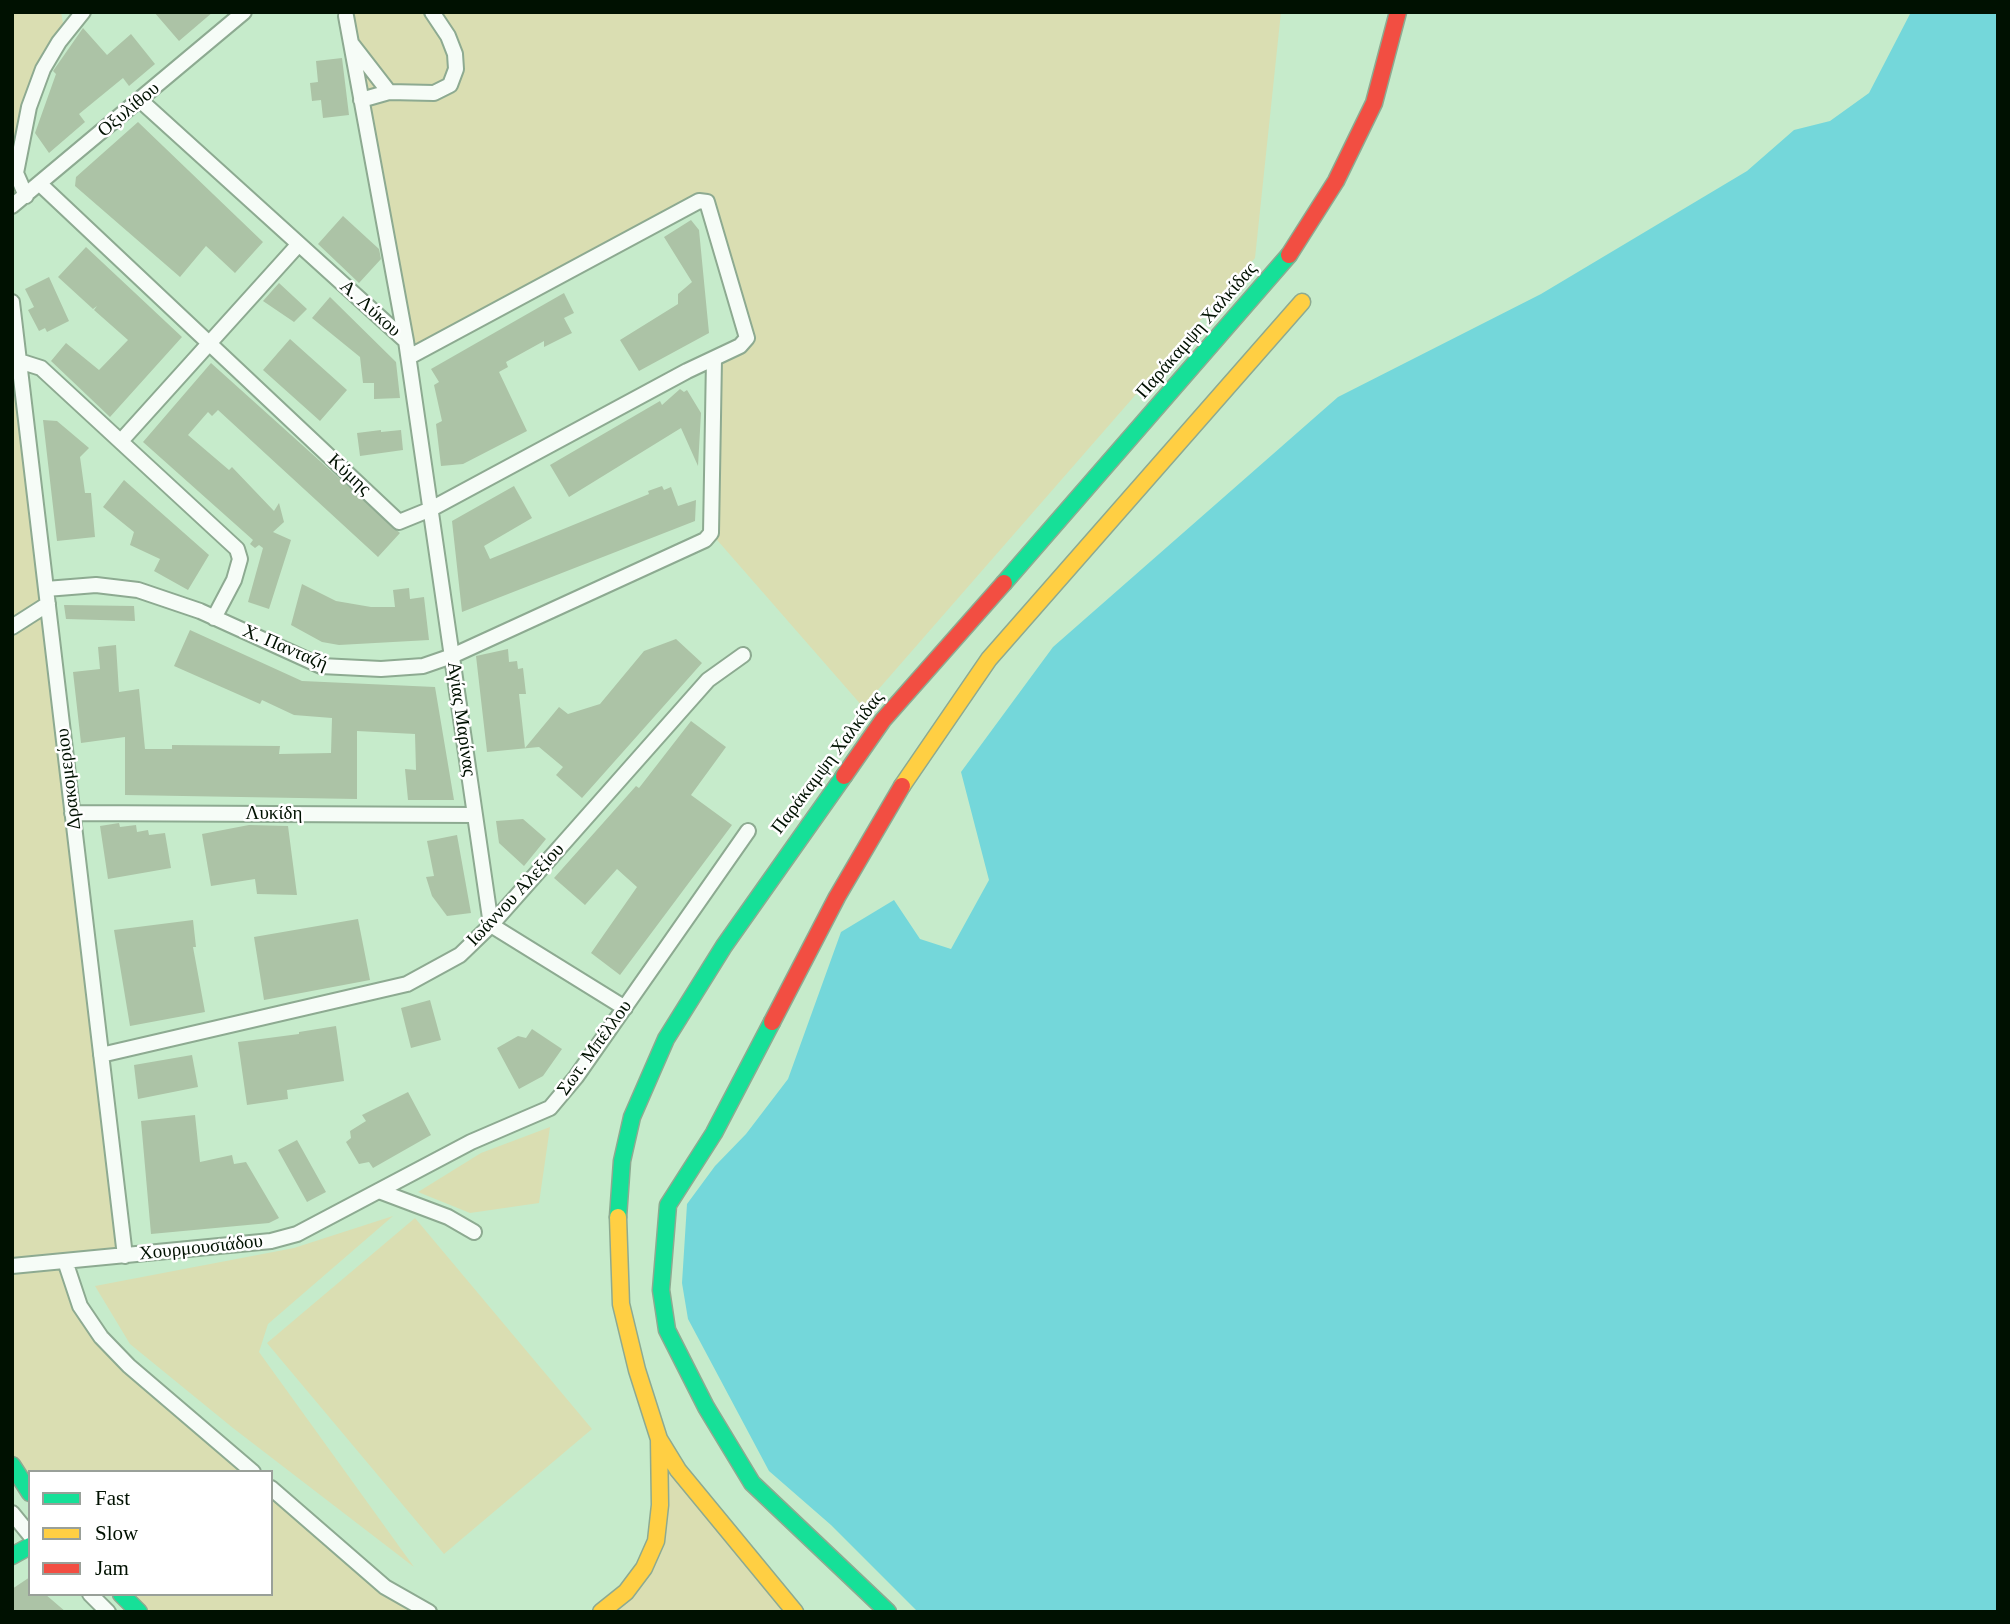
<!DOCTYPE html>
<html>
<head>
<meta charset="utf-8">
<style>
	body { margin:0 }
	#map { position:relative; width:2010px; height:1624px; overflow:hidden; background:#c6ebcb; font-family:"Times New Roman",serif }
	canvas { display:block }
	.frame { position:absolute; inset:0; border:14px solid #001101; pointer-events:none }
	.legend { position:absolute; left:28px; top:1470px; width:245px; height:126px; box-sizing:border-box; background:#fff; border:2px solid #99a099; margin:0; padding:9px 12px; list-style:none; font-size:21px; color:#001101 }
	.legend li { display:flex; align-items:center; gap:14px; height:35px }
	.legend b { width:35px; border:2px solid #99a099 }
</style>
</head>
<body>
<div id="map">
<canvas width="2010" height="1624"></canvas>
<div class="frame"></div>
<ul class="legend">
<li><b style="height:9px;background:#16e098"></b>Fast</li>
<li><b style="height:9px;background:#ffcf43"></b>Slow</li>
<li><b style="height:9px;background:#f24e42"></b>Jam</li>
</ul>
</div>
<script>
const c = document.querySelector('canvas').getContext('2d');
c.lineJoin = 'round';
function fillPath(path, color) {
  c.fillStyle = color;
  c.fill(path, 'evenodd');
}
function shape(rows) {
  const path = new Path2D();
  for (const r of rows) {
    path.moveTo(r[0], r[1]);
    for (let i = 2; i < r.length; i += 2) path.lineTo(r[i], r[i + 1]);
  }
  return path;
}
function stroke(path, color, width, dash) {
  c.strokeStyle = color;
  c.lineWidth = width;
  c.lineCap = dash ? 'butt' : 'round';
  c.setLineDash(dash || []);
  c.stroke(path);
}
function drawText(font, color, halo, rows, align = 'center') {
  c.font = font + ' "Times New Roman",serif';
  c.lineWidth = 5;
  c.setLineDash([]);
  c.textBaseline = 'middle';
  c.strokeStyle = halo;
  c.fillStyle = color;
  for (const [text, x, y, turn = 0] of rows) {
    c.save();
    c.translate(x, y);
    c.rotate((+turn || 0) * Math.PI / 180);
    c.textAlign = isNaN(turn) ? turn : align;
    if (halo) c.strokeText(text, 0, 0);
    c.fillText(text, 0, 0);
    c.restore();
  }
}
fillPath(shape([
	[12,12,61,12,65,34,53,53,17,172,26,196,12,206],
	[346,12,1281,12,1255,258,863,707,711,533,714,359,747,337,707,202,409,357],
	[12,302,125,1256,65,1261,85,1316,253,1472,30,1472,30,1493,12,1465],
	[550,1127,539,1203,470,1213,418,1192,481,1153],
	[393,1216,268,1324,259,1352,414,1567,233,1428,130,1344,95,1286,294,1248],
	[415,1218,592,1429,444,1554,267,1343],
	[678,1470,795,1612,601,1612,644,1568,658,1477],
	[271,1488,385,1586,429,1612,139,1612,121,1594,271,1594]
]), '#dadeb2');
fillPath(shape([
	[1911,12,1998,12,1998,1612,918,1612,831,1525,769,1471,688,1319,682,1283,687,1204,715,1166,746,1134,788,1079,841,932,894,900,920,939,951,949,989,880,961,772,1053,647,1338,397,1541,294,1747,171,1794,130,1830,121,1869,93]
]), '#74d7da');
fillPath(shape([
	[154,12,213,12,179,41],
	[83,28,107,55,131,34,155,64,129,86,123,78,79,114,85,122,49,153,35,133,56,74,53,71],
	[342,58,349,115,323,118,321,100,312,101,310,83,318,82,316,61],
	[138,122,263,242,235,273,206,246,180,277,75,186,76,177],
	[343,216,379,249,381,259,359,283,318,244],
	[691,220,699,230,709,333,639,371,620,340,678,304,678,294,692,282,664,237],
	[86,247,182,337,110,417,51,361,66,343,99,370,128,340,94,310,97,306,93,309,58,277],
	[49,277,69,321,47,332,45,328,39,331,28,310,34,307,25,289],
	[279,283,307,309,294,322,263,301],
	[564,293,574,313,564,318,572,333,544,347,544,341,506,362,508,367,499,372,527,431,463,464,441,466,436,424,442,421,434,385,439,382,431,369],
	[330,297,396,362,400,398,374,399,374,383,363,383,360,357,312,318],
	[290,339,347,390,320,421,263,370],
	[211,363,400,533,378,557,218,410,212,416,208,412,188,435,229,470,232,467,274,511,279,503,284,522,273,532,291,540,269,609,248,602,263,548,259,545,255,548,250,544,253,540,143,442],
	[680,389,684,392,687,390,701,413,698,466,681,428,569,497,550,465,660,401,662,405],
	[43,420,57,421,89,448,80,457,85,493,91,493,95,537,57,541],
	[381,430,381,432,401,430,403,450,360,456,357,433],
	[124,480,209,555,188,590,154,571,160,559,130,545,134,532,103,507],
	[514,486,532,518,484,546,490,559,649,494,648,491,662,486,664,490,671,487,678,506,696,500,695,521,462,612,452,521],
	[302,584,336,601,371,607,395,607,393,590,409,588,410,599,424,597,429,640,339,645,322,642,291,625],
	[64,605,134,606,135,621,66,619],
	[190,630,302,681,435,687,454,800,408,800,405,769,416,770,415,734,357,731,357,799,125,795,125,737,81,743,73,672,100,669,98,647,116,645,119,692,139,689,145,749,172,749,172,745,280,746,279,754,331,753,332,718,294,715,262,700,260,704,174,666],
	[676,639,702,663,582,798,556,775,563,767,539,747,487,752,476,656,508,649,509,662,517,661,518,669,523,668,526,694,519,694,525,748,559,707,568,714,600,704,644,651],
	[691,721,726,747,691,795,732,825,620,975,591,953,637,887,617,869,585,905,554,878,636,786,639,788],
	[523,819,546,839,524,866,499,843,496,821],
	[119,823,120,827,136,825,137,832,148,830,149,835,165,833,171,868,108,879,100,826],
	[249,825,288,826,297,895,257,894,255,879,211,886,202,834],
	[457,835,471,913,447,916,432,896,426,877,434,876,427,841],
	[358,919,370,980,264,1000,254,937],
	[193,920,196,947,193,947,205,1012,130,1026,114,930],
	[430,1000,441,1040,411,1048,401,1008],
	[336,1026,344,1081,287,1090,288,1099,247,1105,238,1042,299,1034,299,1032],
	[532,1029,562,1049,543,1076,519,1089,497,1048,518,1036,526,1038],
	[192,1055,198,1087,138,1099,134,1065],
	[408,1092,431,1135,373,1168,369,1162,359,1164,346,1142,351,1138,350,1131,366,1121,362,1115],
	[195,1115,200,1162,232,1155,234,1164,246,1162,279,1218,269,1223,151,1234,141,1121],
	[297,1140,326,1192,307,1202,278,1150],
	[30,1577,30,1594,45,1594,66,1612,12,1612,12,1589]
]), '#acc3a6');
const street = shape([
	[346,16,406,341],
	[351,43,389,92],
	[361,100,389,92,434,93,450,85,456,69,455,54,448,36,432,12],
	[141,101,406,341,491,925,625,1008],
	[40,184,399,522,431,509,687,371,740,346,747,338,707,202,699,201,409,357],
	[26,196,16,173,29,107,43,69,59,42,83,12],
	[12,206,244,12],
	[12,302,125,1256],
	[19,361,41,368,237,549,240,559,234,580,214,618],
	[121,441,298,245],
	[46,589,96,585,138,590,200,611,321,666,381,669,423,666,452,656,705,540,711,533,714,359],
	[12,627,48,604],
	[72,813,475,815],
	[101,1055,407,984,460,955,491,925,708,680,743,655],
	[379,1191,448,1217,474,1232],
	[65,1261,80,1306,101,1337,129,1366,253,1472],
	[12,1266,271,1241,297,1234,471,1142,550,1108,576,1077,748,831],
	[271,1488,385,1587,429,1612],
	[12,1513,30,1535],
	[90,1594,108,1612]
]);
const fast = shape([
	[1004,583,1289,255],
	[772,1022,714,1133,668,1205,661,1290,667,1330,706,1407,752,1483,888,1612],
	[618,1217,622,1161,632,1117,666,1039,724,946,844,776],
	[12,1465,30,1493],
	[12,1556,30,1546],
	[121,1594,139,1612]
]);
const slow = shape([
	[902,786,989,659,1302,302],
	[618,1217,621,1304,637,1370,659,1439,678,1470,795,1612],
	[601,1612,626,1592,644,1568,656,1541,660,1505,659,1439]
]);
const jam = shape([
	[1289,255,1336,181,1374,103,1398,12],
	[844,776,883,720,1004,583],
	[772,1022,837,897,902,786]
]);
stroke(street, '#8daa91', 18);
stroke(fast, '#8daa91', 19);
stroke(slow, '#8daa91', 19);
stroke(jam, '#8daa91', 19);
stroke(street, '#f6fcf7', 14);
stroke(fast, '#16e098', 16);
stroke(slow, '#ffcf43', 16);
stroke(jam, '#f24e42', 16);
drawText('19px', '#001101', '#fff', [
	["Οξυλίθου",129,110,-40],
	["Α. Λύκου",370,309,42],
	["Παράκαμψη Χαλκίδας",1197,331,-49],
	["Κύμης",349,475,43],
	["Χ. Πανταζή",285,648,23],
	["Αγίας Μαρίνας",461,719,82],
	["Παράκαμψη Χαλκίδας",828,763,-53],
	["Δρακομερίου",69,779,-97],
	["Λυκίδη",274,814],
	["Ιωάννου Αλεξίου",516,895,-47],
	["Σωτ. Μπέλλου",595,1048,-54],
	["Χουρμουσιάδου",201,1248,-6]
]);
</script>
</body>
</html>
